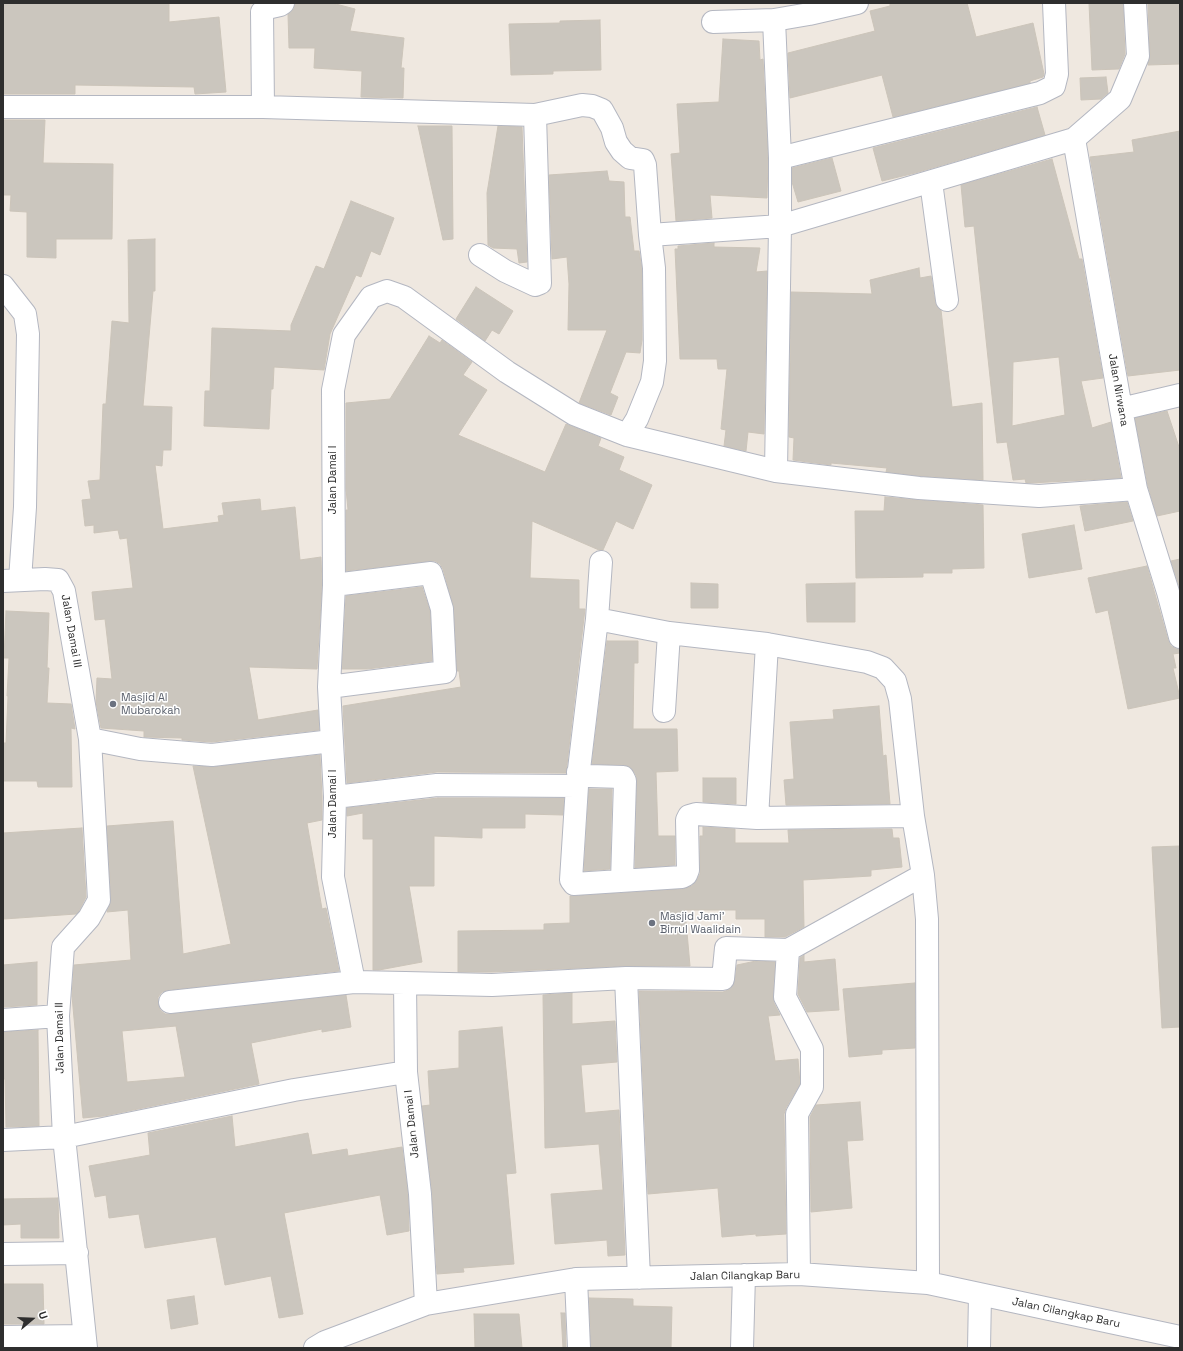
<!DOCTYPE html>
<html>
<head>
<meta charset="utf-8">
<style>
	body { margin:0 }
	#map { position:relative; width:1183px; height:1351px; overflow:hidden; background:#efe8e0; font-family:"Space Grotesk",sans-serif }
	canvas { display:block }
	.frame { position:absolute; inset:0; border:4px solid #2e2e2e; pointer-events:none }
	.north { position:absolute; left:12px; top:1299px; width:40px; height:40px; -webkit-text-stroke:3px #fff; paint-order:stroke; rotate:71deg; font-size:11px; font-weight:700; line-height:16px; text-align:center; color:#2e2e2e }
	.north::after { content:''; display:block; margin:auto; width:14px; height:18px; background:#2e2e2e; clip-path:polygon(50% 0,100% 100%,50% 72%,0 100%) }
</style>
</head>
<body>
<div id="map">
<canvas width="1183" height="1351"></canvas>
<div class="frame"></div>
<div class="north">U</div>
</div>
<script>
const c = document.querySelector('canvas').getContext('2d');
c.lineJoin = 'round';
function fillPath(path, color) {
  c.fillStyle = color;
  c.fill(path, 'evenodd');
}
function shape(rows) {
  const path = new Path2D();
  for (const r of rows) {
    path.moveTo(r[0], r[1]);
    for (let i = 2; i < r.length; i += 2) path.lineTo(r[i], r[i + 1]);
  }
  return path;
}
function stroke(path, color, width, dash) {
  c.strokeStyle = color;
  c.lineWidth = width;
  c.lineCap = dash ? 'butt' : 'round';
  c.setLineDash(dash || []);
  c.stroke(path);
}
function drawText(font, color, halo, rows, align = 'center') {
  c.font = font + ' "Space Grotesk",sans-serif';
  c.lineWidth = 3;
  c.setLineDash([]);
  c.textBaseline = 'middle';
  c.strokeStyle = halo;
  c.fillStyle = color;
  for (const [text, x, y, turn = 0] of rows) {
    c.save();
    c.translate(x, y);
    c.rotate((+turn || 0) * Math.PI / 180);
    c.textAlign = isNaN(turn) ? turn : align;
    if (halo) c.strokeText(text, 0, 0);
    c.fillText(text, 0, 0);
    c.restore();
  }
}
const building = shape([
	[3,3,169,3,169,22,219,17,226,92,195,94,194,87,75,85,75,94,3,94,3,3],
	[320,3,332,3,355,9,350,31,404,38,401,68,404,68,403,98,361,97,362,71,314,68,315,48,289,48,288,14,294,9,295,4,320,4,320,3],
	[890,3,967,3,976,37,1033,23,1044,74,1043,77,1030,81,1030,83,893,117,882,75,790,98,788,53,875,31,870,11,890,6,890,3],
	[1089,3,1123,3,1125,54,1119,69,1092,70,1089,3],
	[1148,3,1180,3,1180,64,1148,65,1150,55,1148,3],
	[600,20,601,70,553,71,553,74,511,75,509,24,560,23,560,21,600,20],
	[723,39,759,41,760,60,763,59,768,158,767,198,710,195,712,218,676,221,671,154,680,153,677,104,719,102,723,39],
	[1106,77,1108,93,1101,99,1081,100,1080,78,1106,77],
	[1037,107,1045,135,915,173,882,181,873,148,1037,107],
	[3,120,45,120,43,163,113,164,112,239,56,239,56,258,27,257,27,212,10,211,11,195,3,195,3,120],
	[418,126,452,126,453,239,443,240,418,126],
	[498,126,522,127,527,262,519,263,517,249,493,248,488,245,487,193,498,126],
	[1180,131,1180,370,1128,376,1090,157,1134,152,1132,140,1180,131],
	[832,158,841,191,798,202,792,182,792,168,832,158],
	[1052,159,1079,259,1082,259,1103,378,1081,381,1092,428,1111,422,1121,478,1031,483,1026,483,1025,479,1013,480,1007,442,997,443,974,226,965,227,961,185,1052,159],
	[1059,357,1065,415,1012,426,1013,362,1059,357],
	[607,171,609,181,624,182,625,217,630,217,634,251,639,251,642,269,642,340,640,353,626,352,610,393,618,397,611,415,579,403,607,330,568,330,569,284,567,257,552,259,549,175,607,171],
	[351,201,394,218,380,255,371,251,361,277,356,275,330,334,324,370,274,367,273,389,271,389,269,429,204,426,205,391,210,391,212,328,291,331,291,325,316,266,324,269,351,201],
	[155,239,155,291,153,291,143,406,172,407,171,450,163,450,162,466,155,465,163,529,219,522,218,516,224,515,222,503,260,499,261,511,295,507,300,560,321,557,322,585,317,669,249,667,258,720,318,710,319,730,212,742,182,740,182,738,144,737,144,731,101,728,96,702,97,678,112,679,105,619,95,620,92,592,133,588,127,538,120,539,118,530,94,533,94,525,85,526,82,500,91,499,88,481,100,480,103,404,106,404,112,321,129,323,128,240,155,239],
	[714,243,714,247,760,248,756,272,767,271,764,434,748,432,746,451,724,446,726,430,721,429,727,369,718,369,717,359,680,359,675,249,678,249,678,246,714,243],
	[919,268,920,278,931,276,935,302,937,307,941,310,952,407,982,403,983,480,920,476,886,472,887,468,831,463,831,465,793,460,794,438,789,437,791,292,872,294,870,280,919,268],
	[476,287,513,311,499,334,492,330,485,341,456,319,476,287],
	[429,336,440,343,442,340,472,362,463,375,487,390,458,435,545,472,566,424,601,438,598,446,624,457,619,470,652,485,633,529,616,521,603,550,599,550,532,521,530,578,579,580,579,609,585,609,566,773,437,772,347,783,343,706,461,687,459,671,457,671,454,608,443,569,440,564,435,561,429,561,346,571,346,510,348,510,346,489,346,403,390,399,429,336],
	[1167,411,1180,450,1180,511,1157,516,1148,486,1135,418,1167,411],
	[885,497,918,500,983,505,984,568,952,569,952,573,923,573,923,577,856,578,855,511,884,511,885,497],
	[1127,502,1133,521,1085,531,1080,506,1127,502],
	[1074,525,1082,569,1029,578,1022,534,1074,525],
	[1180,559,1180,589,1171,561,1180,559],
	[1147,566,1168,640,1171,646,1176,649,1180,649,1180,653,1173,654,1176,668,1173,668,1180,698,1128,709,1108,610,1096,613,1088,578,1147,566],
	[691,583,718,584,718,608,691,608,691,583],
	[855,583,855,622,807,622,806,584,855,583],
	[422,587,430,611,432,661,367,669,342,669,346,596,422,587],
	[6,611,49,613,47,668,49,668,47,703,71,704,75,729,71,728,72,787,38,787,37,781,3,781,3,743,6,743,8,696,7,696,9,658,4,658,6,611],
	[607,641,638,641,638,663,634,663,633,729,677,729,678,771,656,772,658,836,675,836,675,865,635,868,637,781,636,775,630,767,624,765,592,764,607,641],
	[879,706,883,756,886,755,890,804,786,805,784,780,794,779,790,722,834,719,833,710,879,706],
	[320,755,322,797,322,820,307,823,322,909,326,908,339,971,169,990,162,992,158,997,158,1003,160,1010,165,1014,171,1014,346,995,351,1027,322,1032,322,1029,251,1043,259,1084,104,1116,83,1118,72,996,74,965,131,960,128,910,107,912,111,899,107,826,173,821,183,954,231,944,193,766,213,767,320,755],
	[176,1026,185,1077,127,1082,122,1031,176,1026],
	[703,778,736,778,736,804,703,802,703,778],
	[589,789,612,789,610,869,584,871,589,789],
	[438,798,564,798,563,815,525,814,525,828,482,828,482,838,434,836,434,886,409,886,422,962,379,970,373,970,373,839,363,839,363,813,347,816,347,808,438,798],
	[703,827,735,829,735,843,789,843,788,830,892,829,893,838,899,838,902,867,871,870,871,876,803,880,804,927,785,937,765,937,765,919,736,919,736,910,685,910,690,966,626,966,492,972,458,972,458,931,544,930,544,924,570,923,570,896,575,896,683,889,692,886,697,880,700,874,700,836,703,836,703,827],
	[82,828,86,897,79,911,76,914,4,919,3,901,3,833,82,828],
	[1180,846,1180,1027,1162,1028,1152,847,1180,846],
	[804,955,804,962,835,959,839,1010,807,1012,798,994,800,958,804,955],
	[756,961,775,962,773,997,774,1003,780,1015,768,1016,775,1061,798,1059,800,1084,786,1108,784,1114,786,1234,756,1236,756,1234,722,1237,718,1188,648,1194,639,991,723,992,728,990,733,986,735,981,737,965,756,961],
	[37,962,37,1005,3,1007,3,965,37,962],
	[915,983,915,1048,882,1050,882,1054,849,1057,843,989,915,983],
	[572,993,572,1024,615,1021,617,1062,581,1065,585,1113,619,1110,625,1255,608,1256,607,1240,555,1244,551,1194,603,1190,599,1144,545,1148,543,995,572,993],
	[502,1027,516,1173,506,1174,514,1264,463,1268,464,1272,437,1274,432,1193,422,1106,430,1105,428,1071,459,1068,459,1031,502,1027],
	[38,1030,39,1126,6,1127,5,1079,3,1079,3,1032,38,1030],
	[860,1102,863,1140,847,1141,852,1208,811,1212,810,1117,816,1105,860,1102],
	[232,1116,235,1147,308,1133,312,1155,347,1149,348,1156,402,1147,408,1195,409,1231,387,1235,380,1195,284,1213,303,1314,279,1318,271,1276,225,1285,216,1237,145,1248,139,1214,109,1218,106,1195,95,1197,89,1166,150,1155,148,1133,232,1116],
	[58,1198,59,1238,21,1238,21,1224,3,1225,3,1199,58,1198],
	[3,1284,43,1284,44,1324,3,1324,3,1284],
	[194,1296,198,1324,171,1329,167,1300,194,1296],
	[589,1298,633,1299,633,1306,672,1307,671,1348,591,1348,589,1298],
	[561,1313,565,1313,566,1348,563,1348,561,1313],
	[474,1314,519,1314,522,1348,475,1348,474,1314]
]);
fillPath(building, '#cbc6be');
stroke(building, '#cbc4b9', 1);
const street = shape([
	[774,20,780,158,780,226,776,471],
	[713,22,774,20,809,14,857,3],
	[3,107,263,107,535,115,582,105,592,106,602,110,612,128,616,142,622,151,630,158,643,160,645,165,650,235,654,268,655,361,652,382,637,419,627,435],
	[263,107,262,12,267,8,280,5,283,3],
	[1074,139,1121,409,1136,489,1168,592,1180,637],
	[780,158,1040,93,1054,86,1057,74,1054,3],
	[931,182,947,300],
	[650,235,780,226,1074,139,1120,99,1138,56,1135,3],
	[480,255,505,271,535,285,540,283,535,115],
	[3,286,25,314,28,334,25,507,20,580],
	[1121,409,1180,395],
	[601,562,597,619,577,786,571,880,574,884,682,877,686,875,688,870,687,820,689,816,696,814,757,818,913,816],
	[3,581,45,579,58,580,64,591,90,739,99,900,89,918,63,947,58,1016,64,1137,86,1348],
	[597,619,669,633,767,644,867,662,883,668,895,681,900,699,913,816,923,875,927,919,928,1283],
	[329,687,445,672,442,609,431,573,334,585],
	[664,711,669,633],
	[90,739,140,749,212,755,332,741],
	[578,772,583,775,589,776,623,777,625,781,622,881],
	[335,797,437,785,577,786],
	[757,818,767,644],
	[788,950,785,997,812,1049,812,1087,797,1114,799,1274],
	[405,983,492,985,626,978],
	[170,1002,354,982],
	[3,1020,58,1016],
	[3,1140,64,1137,294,1090,406,1072],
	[3,1254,77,1253],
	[639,1278,626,978,723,979,726,948,788,950,923,875],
	[576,1279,579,1348],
	[426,1304,420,1194,406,1072,405,983,354,982,333,877,335,797,329,687,334,585,333,390,344,335,371,297,387,291,404,297,507,372,574,414,627,435,776,471,919,488,1039,496,1136,489],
	[3,1337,84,1336],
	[315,1348,325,1342,426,1304,576,1279,799,1274,928,1283,1180,1337],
	[742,1348,744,1275],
	[979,1348,980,1295]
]);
stroke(street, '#b4b7c1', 24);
stroke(street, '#fff', 22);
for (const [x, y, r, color] of [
	[113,704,4,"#6b7280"],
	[652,923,4,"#6b7280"]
]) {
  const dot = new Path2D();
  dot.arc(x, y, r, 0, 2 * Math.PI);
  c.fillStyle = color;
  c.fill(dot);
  stroke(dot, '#fff', 1.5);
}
drawText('11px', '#2e2e2e', '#fff', [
	["Jalan Nirwana",1118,390,80],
	["Jalan Damai I",333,480,-90],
	["Jalan Damai III",71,631,80],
	["Jalan Damai I",333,804,-90],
	["Jalan Damai II",60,1038,-91],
	["Jalan Damai I",412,1124,-96],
	["Jalan Cilangkap Baru",745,1276,-1],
	["Jalan Cilangkap Baru",1066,1313,12]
]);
drawText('11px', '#5b616d', '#fff', [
	["Masjid Al",121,698],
	["Mubarokah",121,711],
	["Masjid Jami'",660,917],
	["Birrul Waalidain",660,930]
], 'left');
</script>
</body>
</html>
